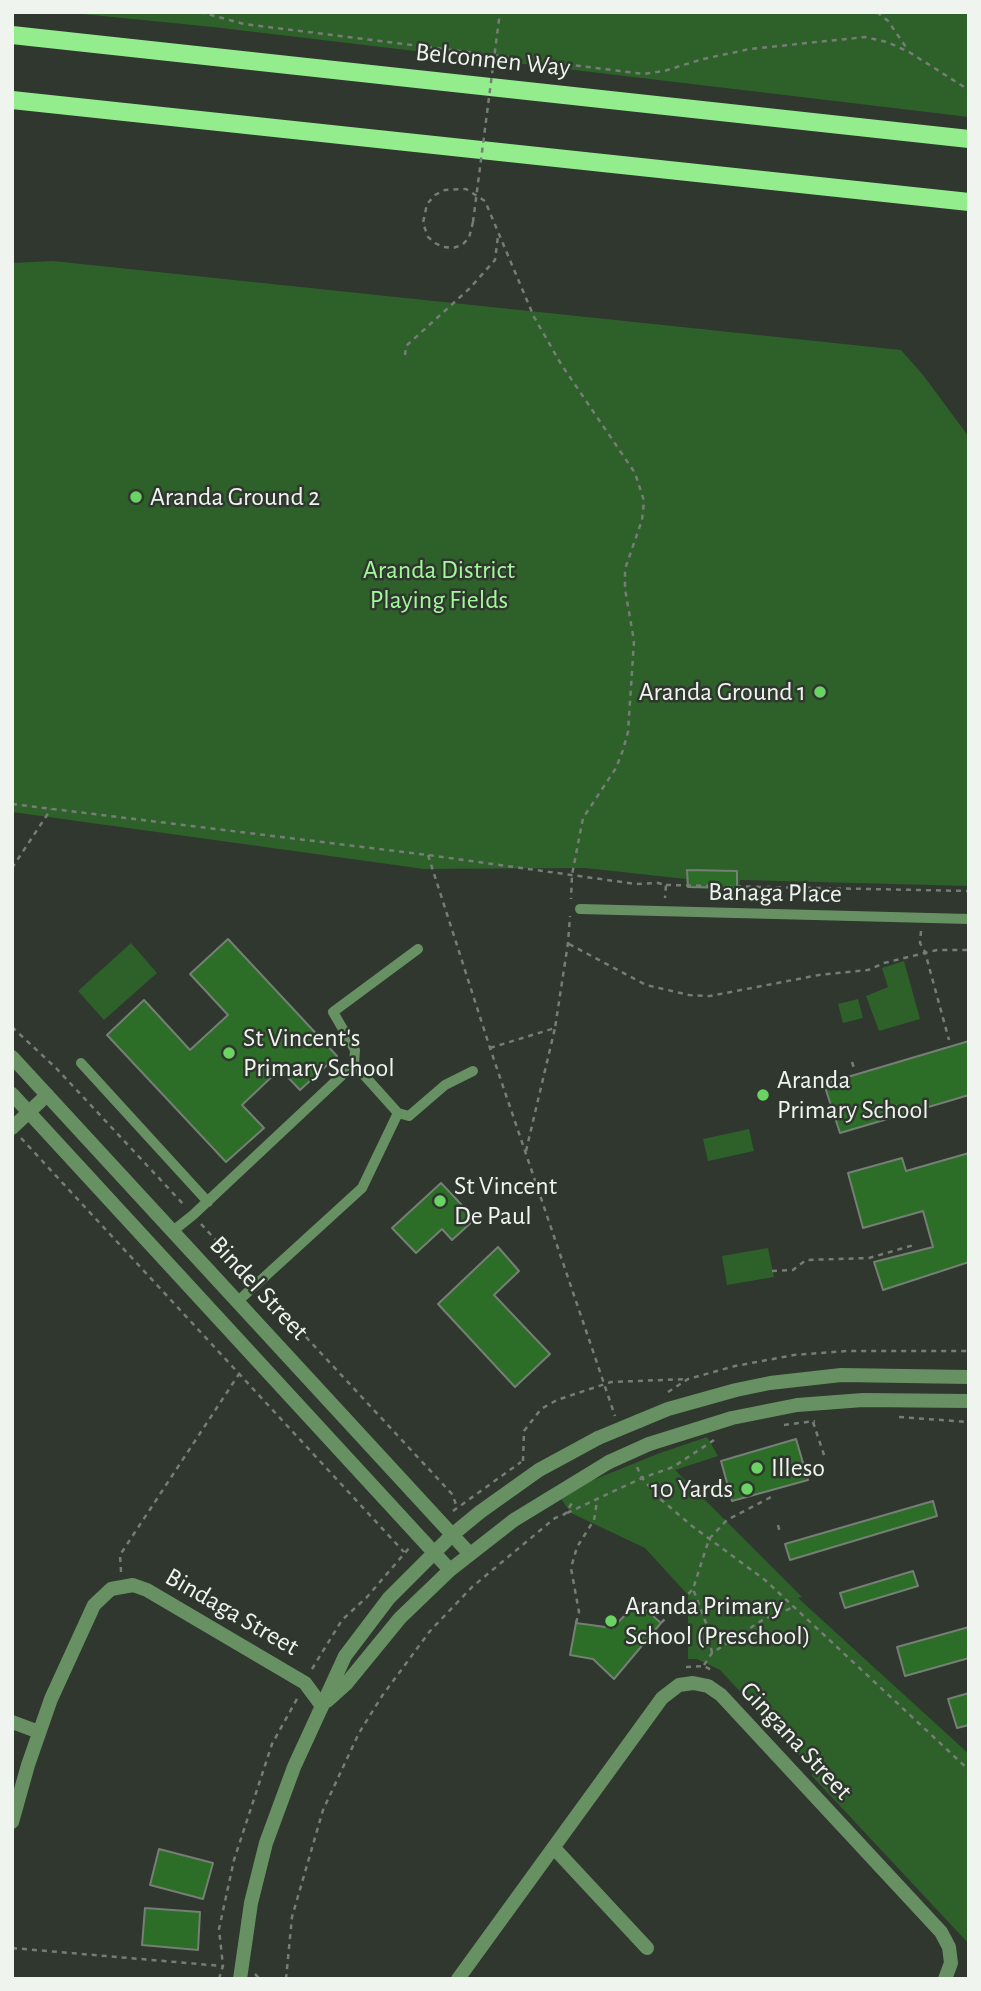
<!DOCTYPE html>
<html>
<head>
<meta charset="utf-8">
<style>
	body { margin:0 }
	#map { position:relative; width:981px; height:1991px; overflow:hidden; background:#2f372f; font-family:"Alegreya Sans",sans-serif }
	canvas { display:block }
	.frame { position:absolute; inset:0; border:14px solid #eff4ee; pointer-events:none }
</style>
</head>
<body>
<div id="map">
<canvas width="981" height="1991"></canvas>
<div class="frame"></div>
</div>
<script>
const c = document.querySelector('canvas').getContext('2d');
c.lineJoin = 'round';
function fillPath(path, color) {
  c.fillStyle = color;
  c.fill(path, 'evenodd');
}
function shape(rows) {
  const path = new Path2D();
  for (const r of rows) {
    path.moveTo(r[0], r[1]);
    for (let i = 2; i < r.length; i += 2) path.lineTo(r[i], r[i + 1]);
  }
  return path;
}
function stroke(path, color, width, dash) {
  c.strokeStyle = color;
  c.lineWidth = width;
  c.lineCap = dash ? 'butt' : 'round';
  c.setLineDash(dash || []);
  c.stroke(path);
}
function drawText(font, color, halo, rows, align = 'center') {
  c.font = font + ' "Alegreya Sans",sans-serif';
  c.lineWidth = 5;
  c.setLineDash([]);
  c.textBaseline = 'middle';
  c.strokeStyle = halo;
  c.fillStyle = color;
  for (const [text, x, y, turn = 0] of rows) {
    c.save();
    c.translate(x, y);
    c.rotate((+turn || 0) * Math.PI / 180);
    c.textAlign = isNaN(turn) ? turn : align;
    if (halo) c.strokeText(text, 0, 0);
    c.fillText(text, 0, 0);
    c.restore();
  }
}
fillPath(shape([
	[62,12,969,12,969,117,213,27],
	[53,261,901,350,923,375,969,437,969,886,740,880,739,889,687,888,686,879,585,868,424,869,12,812,12,263],
	[131,943,157,973,104,1020,78,991],
	[904,961,920,1019,879,1031,866,996,888,987,882,968],
	[858,999,863,1018,843,1023,838,1004],
	[749,1129,754,1151,708,1161,703,1139],
	[768,1248,774,1277,727,1285,722,1256],
	[707,1437,718,1456,675,1470,802,1597,798,1598,969,1754,969,1944,812,1776,813,1766,799,1755,720,1670,697,1659,688,1659,688,1595,645,1548,571,1513,559,1496,583,1484,660,1453]
]), '#2e602a');
const building = shape([
	[687,870,737,871,737,888,688,887,687,870],
	[228,939,337,1056,300,1090,280,1069,242,1105,264,1128,226,1162,107,1035,144,1000,190,1050,228,1015,190,974,228,939],
	[969,1041,969,1095,840,1133,824,1084,969,1041],
	[969,1153,969,1262,883,1290,874,1262,933,1247,923,1211,863,1228,848,1173,902,1158,906,1171,969,1153],
	[441,1183,475,1219,452,1240,442,1229,416,1253,392,1228,441,1183],
	[498,1247,519,1271,494,1295,550,1354,515,1387,438,1304,498,1247],
	[796,1439,808,1480,732,1501,721,1461,796,1439],
	[933,1501,937,1516,790,1560,785,1544,933,1501],
	[913,1571,918,1586,845,1608,840,1593,913,1571],
	[637,1602,661,1623,614,1679,593,1659,570,1655,576,1623,613,1628,637,1602],
	[969,1627,969,1658,905,1676,897,1647,969,1627],
	[969,1693,969,1725,957,1728,948,1699,969,1693],
	[159,1849,213,1863,203,1899,150,1885,159,1849],
	[145,1908,200,1912,198,1950,142,1945,145,1908]
]);
fillPath(building, '#2c6d27');
stroke(building, '#767f75', 2);
stroke(shape([
	[200,12,244,24,644,74,664,71,703,59,750,49,865,37,887,42,909,52,969,90],
	[877,12,888,21,908,50],
	[473,222,469,238,462,245,453,248,443,247,435,243,428,237,423,223,427,204,435,195,445,190,466,189,485,201,534,317,561,364,635,473,644,501,642,520,625,569,625,589,634,641,628,732,623,750,616,768,583,818,572,875,571,899],
	[405,355,406,346,469,289,495,260,498,236],
	[12,804,428,855,636,884,658,883,666,885,665,898],
	[428,855,490,1048,615,1416],
	[12,868,51,809],
	[666,885,969,891],
	[921,931,920,943,925,952,949,1040],
	[569,944,646,985,689,995,710,996,819,975,868,970,884,963,937,950,969,950],
	[12,1027,56,1068,185,1206],
	[490,1048,555,1028,568,943,570,916],
	[852,1062,854,1068],
	[21,1138,404,1552],
	[526,1151,555,1028],
	[201,1224,249,1276],
	[772,1271,793,1270,806,1260,869,1258,914,1245],
	[265,1293,452,1494,457,1507],
	[668,1392,688,1379,735,1366,794,1355,847,1351,969,1351],
	[899,1417,969,1422],
	[813,1422,825,1458],
	[784,1425,815,1421],
	[523,1461,524,1431,541,1409,557,1400,611,1382,688,1379],
	[637,1467,642,1478,658,1497,692,1526,765,1580,969,1770],
	[453,1511,521,1462],
	[567,1513,642,1478,673,1467,714,1440],
	[778,1525,780,1533],
	[121,1572,120,1555,239,1374],
	[576,1623,579,1612,571,1568,577,1547,594,1520,597,1501],
	[661,1623,693,1589],
	[712,1653,706,1623,693,1589,709,1539,727,1520,773,1496],
	[704,1665,712,1653,764,1619,794,1607],
	[686,1667,704,1666,713,1671],
	[312,1669,342,1620,367,1597,410,1547],
	[12,1948,222,1966],
	[255,1974,260,1979],
	[219,1979,223,1966,219,1929,234,1860,272,1744,298,1697],
	[286,1979,292,1917,323,1810,359,1733,382,1696,430,1631,472,1587,555,1518,565,1514,572,1503]
]), '#767d76', 2.5, [5, 5]);
stroke(shape([
	[580,909,969,919],
	[81,1063,208,1202],
	[354,1064,355,1050,333,1012,418,949],
	[398,1113,409,1116,445,1085,473,1071],
	[173,1231,193,1215,354,1064,398,1113,362,1188,237,1302]
]), '#679162', 10);
stroke(shape([
	[12,1128,47,1095],
	[12,1722,39,1732],
	[12,1822,28,1765,51,1699,94,1605,111,1589,133,1585,147,1590,305,1683,322,1706],
	[554,1848,647,1948],
	[458,1979,662,1698,679,1685,693,1683,708,1686,721,1695,941,1932,949,1947,951,1963,945,1979]
]), '#679162', 14);
stroke(shape([
	[12,1057,469,1553],
	[12,1094,450,1570],
	[639,1421,668,1409,736,1390,770,1383,841,1375,969,1377],
	[649,1444,732,1418,797,1405,863,1400,969,1401],
	[327,1701,346,1684,400,1618,450,1570,514,1520,609,1462],
	[240,1979,251,1903,266,1843,294,1767,345,1656,389,1598,452,1535,480,1512,539,1470,598,1438]
]), '#679162', 14);
stroke(shape([
	[12,35,969,139],
	[12,100,969,202]
]), '#94ed8c', 18);
stroke(shape([
	[473,222,500,12]
]), '#767d76', 2.5, [5, 5]);
stroke(shape([
	[598,1438,639,1421],
	[609,1462,649,1444]
]), '#679162', 14);
for (const [x, y, r, color] of [
	[136,497,7,"#6bd363"],
	[820,692,7,"#6bd363"],
	[229,1053,7,"#6bd363"],
	[763,1095,7,"#6bd363"],
	[440,1201,7,"#6bd363"],
	[757,1468,7,"#6bd363"],
	[747,1489,7,"#6bd363"],
	[611,1621,7,"#6bd363"]
]) {
  const dot = new Path2D();
  dot.arc(x, y, r, 0, 2 * Math.PI);
  c.fillStyle = color;
  c.fill(dot);
  stroke(dot, '#2f372f', 2.5);
}
drawText('26px', '#eff4ee', '#2f372f', [
	["Belconnen Way",493,60,6],
	["Banaga Place",775,893,1],
	["Bindel Street",259,1288,47],
	["Bindaga Street",232,1612,30],
	["Gingana Street",796,1741,47]
]);
drawText('26px', '#eff4ee', '#2f372f', [
	["Aranda Ground 2",150,497],
	["Aranda Ground 1",806,692,"right"],
	["St Vincent's",243,1038],
	["Primary School",243,1068],
	["Aranda",777,1080],
	["Primary School",777,1110],
	["St Vincent",454,1186],
	["De Paul",454,1216],
	["Illeso",771,1468],
	["10 Yards",733,1489,"right"],
	["Aranda Primary",625,1606],
	["School (Preschool)",625,1636]
], 'left');
drawText('26px', '#a2f99a', '#2f372f', [
	["Aranda District",439,570],
	["Playing Fields",439,600]
]);
</script>
</body>
</html>
